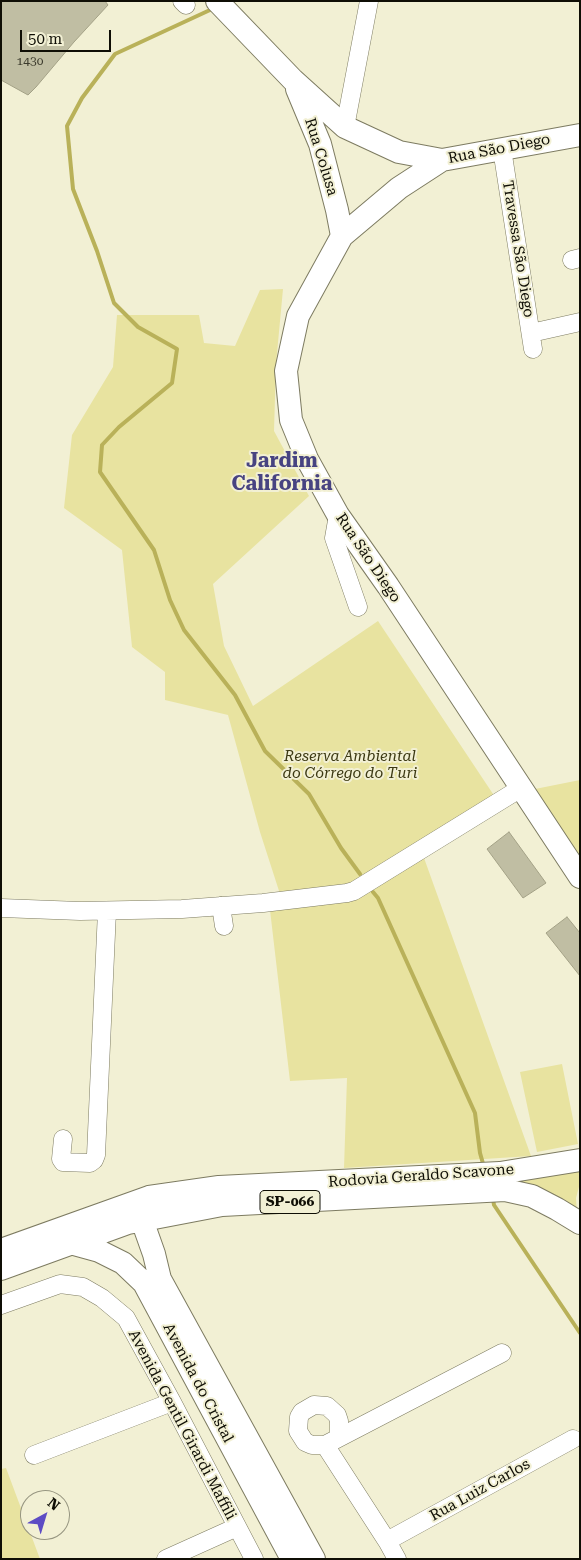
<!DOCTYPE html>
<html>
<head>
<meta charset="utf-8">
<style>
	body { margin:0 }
	#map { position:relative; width:581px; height:1560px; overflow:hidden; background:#f2f0d4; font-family:"Roboto Serif",serif }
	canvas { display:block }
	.frame { position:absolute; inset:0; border:2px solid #0f0e05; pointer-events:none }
	.north { position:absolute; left:20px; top:1490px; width:50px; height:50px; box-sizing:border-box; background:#f2f0d4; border:1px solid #979681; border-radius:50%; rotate:39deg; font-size:14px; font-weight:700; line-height:20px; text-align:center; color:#0f0e05 }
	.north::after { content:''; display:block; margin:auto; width:18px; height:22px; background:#5d4cc4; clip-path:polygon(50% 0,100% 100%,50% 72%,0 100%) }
	.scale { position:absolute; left:20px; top:30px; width:91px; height:22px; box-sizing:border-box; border:2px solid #0f0e05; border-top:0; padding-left:6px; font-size:15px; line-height:18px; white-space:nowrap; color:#0f0e05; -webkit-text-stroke:4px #f2f0d4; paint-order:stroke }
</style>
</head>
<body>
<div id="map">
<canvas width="581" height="1560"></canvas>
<div class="frame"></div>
<div class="north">N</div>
<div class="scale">50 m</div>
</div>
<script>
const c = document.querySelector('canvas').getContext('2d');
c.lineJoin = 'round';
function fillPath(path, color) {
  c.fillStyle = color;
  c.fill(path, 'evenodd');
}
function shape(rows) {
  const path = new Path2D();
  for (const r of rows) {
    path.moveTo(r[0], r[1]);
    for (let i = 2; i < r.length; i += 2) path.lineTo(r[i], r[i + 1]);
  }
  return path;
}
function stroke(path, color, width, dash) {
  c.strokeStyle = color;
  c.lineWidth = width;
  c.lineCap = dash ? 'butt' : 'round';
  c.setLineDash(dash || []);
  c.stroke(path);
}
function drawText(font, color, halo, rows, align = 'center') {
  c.font = font + ' "Roboto Serif",serif';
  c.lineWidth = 4;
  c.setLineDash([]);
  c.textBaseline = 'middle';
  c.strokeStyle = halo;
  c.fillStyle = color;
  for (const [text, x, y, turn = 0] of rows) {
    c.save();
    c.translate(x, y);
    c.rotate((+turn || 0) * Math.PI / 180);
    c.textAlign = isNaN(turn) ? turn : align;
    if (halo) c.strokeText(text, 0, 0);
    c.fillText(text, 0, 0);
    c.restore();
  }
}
fillPath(shape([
	[283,289,276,364,274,431,309,496,213,584,224,646,253,706,378,621,495,797,419,844,531,1156,344,1168,347,1078,290,1081,270,910,280,894,260,832,228,715,165,700,165,672,132,647,122,550,64,508,72,435,113,367,117,315,199,315,204,343,235,346,260,290],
	[580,780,580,858,535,789],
	[562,1064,578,1144,537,1152,520,1072],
	[580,1168,580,1183,576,1198,577,1212,501,1183],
	[6,1468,40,1559,1,1559,1,1469]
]), '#e8e3a0');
stroke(shape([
	[210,10,115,54,82,98,67,126,73,189,97,251,114,303,138,327,177,349,172,383,119,427,102,445,100,472,154,550,170,600,184,630,235,695,265,751,309,794,341,848,360,874],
	[373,892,378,898,475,1113,480,1153,484,1167],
	[493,1199,494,1205,580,1333]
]), '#b9b159', 4);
const building = shape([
	[1,1,105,1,108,5,74,42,36,87,28,95,1,80,1,1],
	[509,832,546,883,523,898,487,849,509,832],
	[567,917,580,933,580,976,546,933,567,917]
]);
fillPath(building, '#c0bea3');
stroke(building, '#a3a186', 1);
const minor = shape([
	[182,1,186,5],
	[345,127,369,1],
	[502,149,533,349],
	[572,260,580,258],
	[531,333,580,322],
	[338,515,334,538,358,607],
	[221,906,224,926],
	[1,908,80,911,182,909,263,903,347,893,354,891,521,788],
	[63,1139,61,1159,63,1162,90,1163,94,1160,96,1155,107,911],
	[1,1305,60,1284,83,1287,102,1298,126,1318,172,1402,254,1559],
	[339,1437,339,1421,337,1415,327,1406,314,1405,302,1412,299,1417,298,1431,305,1442,312,1445,325,1445,502,1353],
	[325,1445,387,1541,397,1559],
	[34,1455,172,1402],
	[387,1541,573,1439],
	[166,1559,237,1527]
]);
const major = shape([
	[217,1,293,80,345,127,399,152,442,160],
	[297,89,320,144,337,210,342,236],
	[580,135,442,160,399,188,342,236,298,316,286,371,291,420,307,459,338,515,388,586,580,877],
	[137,1206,154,1254,160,1279,314,1559],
	[70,1243,99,1251,123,1263,144,1283,292,1559],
	[1,1250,149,1197,219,1187,500,1173,580,1160],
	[1,1269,128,1223,222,1205,505,1190,532,1196,557,1209,580,1223]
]);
stroke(minor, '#7d7b61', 19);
stroke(major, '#7d7b61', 24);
stroke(minor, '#fff', 18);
stroke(major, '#fff', 22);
drawText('12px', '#3b3a2c', null, [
	["1430",30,61]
]);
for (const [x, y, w] of [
	[290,1202,60]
]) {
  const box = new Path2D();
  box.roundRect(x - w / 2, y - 11.5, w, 23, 4);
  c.fillStyle = '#f2f0d4';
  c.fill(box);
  stroke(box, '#0f0e05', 1);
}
drawText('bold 14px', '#0f0e05', null, [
	["SP-066",290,1202]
]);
drawText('15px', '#0f0e05', '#f2f0d4', [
	["Rua São Diego",499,149,-11],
	["Rua Colusa",321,157,73],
	["Travessa São Diego",518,249,81],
	["Rua São Diego",368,558,56],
	["Rodovia Geraldo Scavone",421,1176,-4],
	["Avenida do Cristal",198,1383,62],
	["Avenida Gentil Girardi Maffili",182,1425,62],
	["Rua Luiz Carlos",480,1490,-29]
]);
drawText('italic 15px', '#3c3913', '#f2f0d4', [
	["Reserva Ambiental",350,757],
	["do Córrego do Turi",350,774]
]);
drawText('bold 20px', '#474381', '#f2f0d4', [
	["Jardim",282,461],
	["California",282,484]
]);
</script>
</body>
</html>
